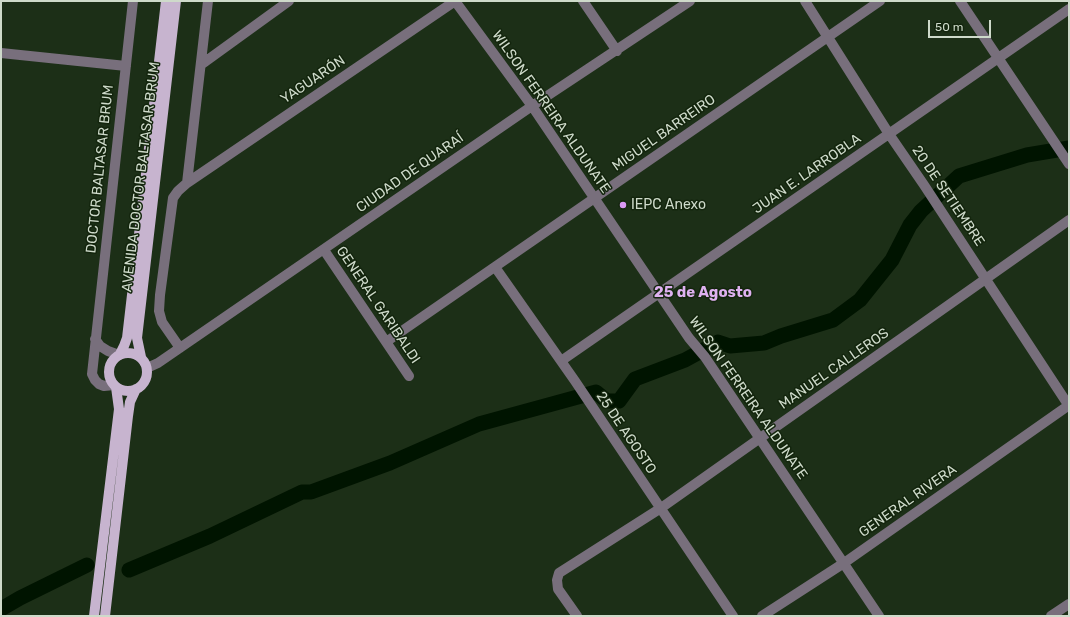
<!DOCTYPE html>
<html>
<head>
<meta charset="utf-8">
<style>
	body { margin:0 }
	#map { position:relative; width:1070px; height:617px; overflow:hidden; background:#1c2f17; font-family:Rubik,sans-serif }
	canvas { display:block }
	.frame { position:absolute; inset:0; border:2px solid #cedaca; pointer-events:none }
	.scale { position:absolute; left:928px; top:20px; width:63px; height:18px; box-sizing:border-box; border:2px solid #cedaca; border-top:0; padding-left:5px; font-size:12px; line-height:14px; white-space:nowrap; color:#cedaca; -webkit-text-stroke:3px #13250d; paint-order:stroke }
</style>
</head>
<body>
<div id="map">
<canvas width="1070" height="617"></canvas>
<div class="frame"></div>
<div class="scale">50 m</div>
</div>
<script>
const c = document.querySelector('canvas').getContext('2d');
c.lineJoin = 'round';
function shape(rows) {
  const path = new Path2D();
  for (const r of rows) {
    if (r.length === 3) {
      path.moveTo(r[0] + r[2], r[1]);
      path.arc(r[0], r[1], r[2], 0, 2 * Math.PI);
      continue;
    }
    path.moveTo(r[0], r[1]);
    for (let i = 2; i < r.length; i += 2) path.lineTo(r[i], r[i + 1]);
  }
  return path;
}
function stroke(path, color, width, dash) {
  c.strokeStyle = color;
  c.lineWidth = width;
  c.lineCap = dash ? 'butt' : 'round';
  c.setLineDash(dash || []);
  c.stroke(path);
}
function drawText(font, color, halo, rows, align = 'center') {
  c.font = font + ' Rubik,sans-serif';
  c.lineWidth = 3;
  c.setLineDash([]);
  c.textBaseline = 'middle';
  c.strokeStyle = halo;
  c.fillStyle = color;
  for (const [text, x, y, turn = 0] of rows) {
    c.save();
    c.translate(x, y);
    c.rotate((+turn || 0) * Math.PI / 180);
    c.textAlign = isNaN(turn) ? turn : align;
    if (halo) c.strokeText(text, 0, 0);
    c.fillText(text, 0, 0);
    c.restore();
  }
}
stroke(shape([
	[129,570,210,536,302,492,311,492,390,463,479,424,596,392,607,401,619,401,635,379,685,360,718,342,730,346,764,343,781,336,833,320,860,300,892,260,910,225,921,211,959,176,1027,155,1069,148],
	[1,609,20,598,87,565]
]), '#001400', 15);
stroke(shape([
	[455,1,532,106,689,338,705,357,879,616],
	[583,1,617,51],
	[805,1,889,134,924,185,1069,406],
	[960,1,1069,164],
	[1,53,126,66],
	[202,64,289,1],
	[187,183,455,1],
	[324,250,409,376],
	[495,267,575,381,733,616],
	[95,339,100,346,108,351,119,355],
	[386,342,880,1],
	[180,348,162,322,159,311,160,295,173,198,178,191,187,183,208,1],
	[561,361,1069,9],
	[147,368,158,363,532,106,690,1],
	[114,385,104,386,99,384,95,380,92,374,133,1],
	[577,616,558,589,557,580,559,573,661,508,1069,220],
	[762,616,844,563,1069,405],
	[1051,616,1069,604]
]), '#786f7c', 10);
stroke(shape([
	[128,372,19],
	[120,354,124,346,127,338,166,1],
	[141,357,137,338,176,1],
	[94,616,119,409,116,387],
	[105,616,128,416,130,402,136,389]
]), '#c7b4cf', 10);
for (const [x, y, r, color] of [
	[623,205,4,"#db99f5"]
]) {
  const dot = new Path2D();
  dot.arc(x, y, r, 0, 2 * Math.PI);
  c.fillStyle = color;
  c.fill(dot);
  stroke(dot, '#13250d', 1.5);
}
drawText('14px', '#cedaca', '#13250d', [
	["YAGUARÓN",313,80,-34],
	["WILSON FERREIRA ALDUNATE",551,112,55],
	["MIGUEL BARREIRO",664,133,-35],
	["DOCTOR BALTASAR BRUM",100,169,-84],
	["CIUDAD DE QUARAÍ",410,173,-35],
	["JUAN E. LARROBLA",807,174,-35],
	["AVENIDA DOCTOR BALTASAR BRUM",141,177,-83],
	["20 DE SETIEMBRE",948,196,56],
	["GENERAL GARIBALDI",378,305,56],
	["MANUEL CALLEROS",834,369,-35],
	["WILSON FERREIRA ALDUNATE",748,398,55],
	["25 DE AGOSTO",626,433,56],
	["GENERAL RIVERA",908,501,-35]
]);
drawText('14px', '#cedaca', '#13250d', [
	["IEPC Anexo",631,205]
], 'left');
drawText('bold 15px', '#deb1f0', '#13250d', [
	["25 de Agosto",703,293]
]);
</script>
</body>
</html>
